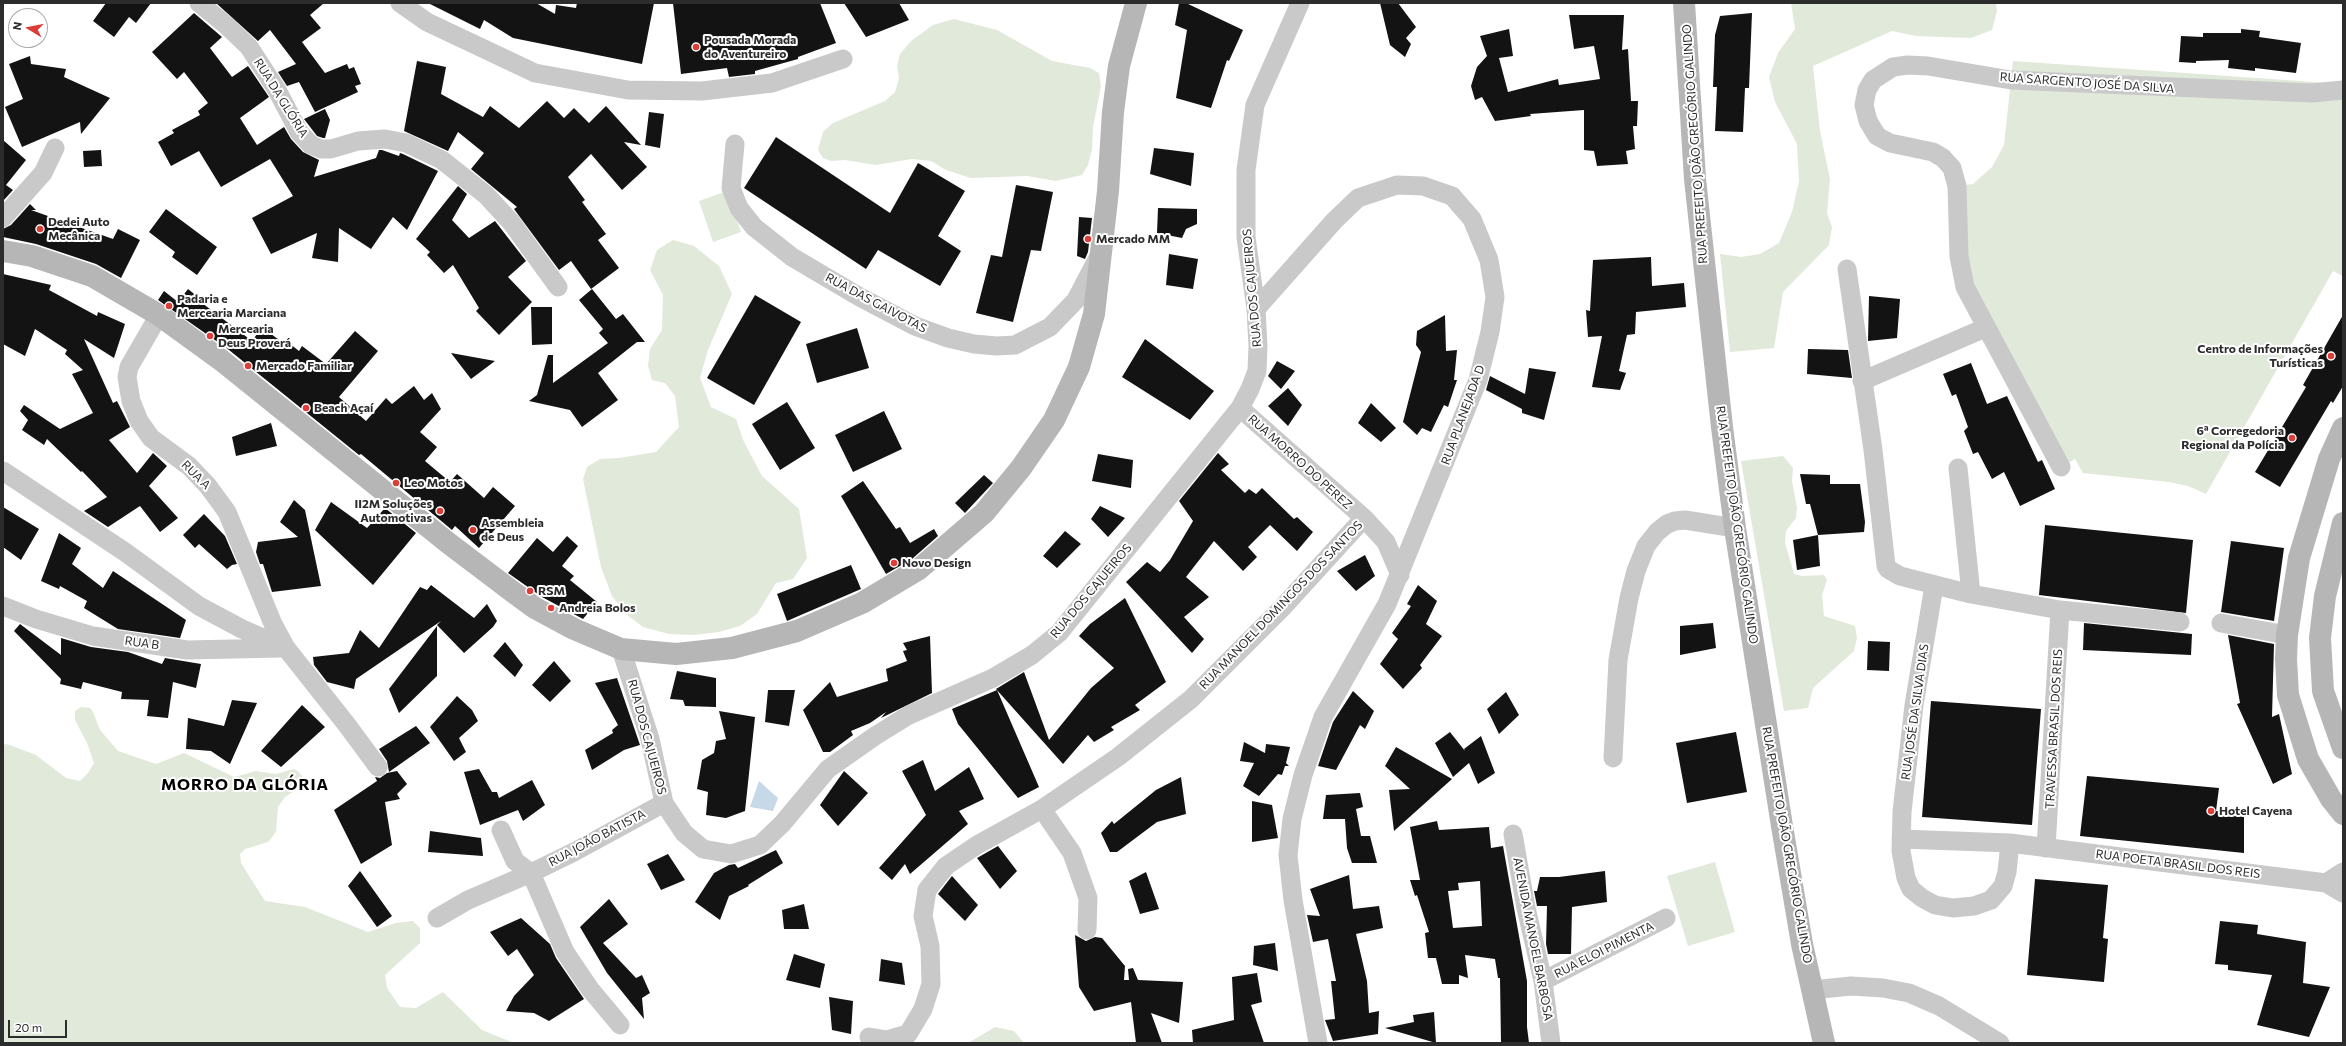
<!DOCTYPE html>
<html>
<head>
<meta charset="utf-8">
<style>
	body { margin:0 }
	#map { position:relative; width:2346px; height:1046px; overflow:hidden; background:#fff; font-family:Commissioner,sans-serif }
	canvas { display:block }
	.frame { position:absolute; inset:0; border:4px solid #2c2c2c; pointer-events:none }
	.north { position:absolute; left:8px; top:8px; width:40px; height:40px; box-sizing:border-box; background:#fff; border:1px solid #ababab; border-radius:50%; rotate:280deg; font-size:11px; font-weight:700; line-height:16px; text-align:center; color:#2c2c2c }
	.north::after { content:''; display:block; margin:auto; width:14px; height:18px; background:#dc3d36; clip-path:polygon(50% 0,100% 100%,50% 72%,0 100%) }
	.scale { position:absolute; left:8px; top:1020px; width:59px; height:18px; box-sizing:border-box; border:2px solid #2c2c2c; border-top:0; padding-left:5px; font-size:12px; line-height:14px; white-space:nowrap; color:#2c2c2c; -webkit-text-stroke:3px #fff; paint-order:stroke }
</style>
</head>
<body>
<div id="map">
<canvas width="2346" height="1046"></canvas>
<div class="frame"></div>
<div class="north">N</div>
<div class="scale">20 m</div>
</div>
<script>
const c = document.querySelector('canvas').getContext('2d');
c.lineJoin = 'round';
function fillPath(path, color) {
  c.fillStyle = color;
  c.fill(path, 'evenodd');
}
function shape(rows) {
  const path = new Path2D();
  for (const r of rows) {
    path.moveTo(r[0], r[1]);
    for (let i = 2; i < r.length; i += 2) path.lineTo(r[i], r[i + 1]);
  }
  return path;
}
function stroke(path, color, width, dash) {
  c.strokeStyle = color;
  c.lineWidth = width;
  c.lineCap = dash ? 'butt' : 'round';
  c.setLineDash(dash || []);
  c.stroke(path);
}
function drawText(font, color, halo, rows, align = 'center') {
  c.font = font + ' Commissioner,sans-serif';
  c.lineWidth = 4;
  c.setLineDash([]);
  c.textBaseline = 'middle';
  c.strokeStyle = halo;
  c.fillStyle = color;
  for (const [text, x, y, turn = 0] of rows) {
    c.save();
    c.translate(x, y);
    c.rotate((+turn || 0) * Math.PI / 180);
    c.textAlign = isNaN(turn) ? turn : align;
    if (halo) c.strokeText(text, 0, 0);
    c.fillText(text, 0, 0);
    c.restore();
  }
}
fillPath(shape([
	[1791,3,1996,3,1997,11,1992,30,1971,38,1916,36,1892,31,1813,66,1820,131,1830,179,1827,213,1832,227,1829,245,1783,292,1774,348,1730,352,1720,254,1741,257,1760,254,1779,243,1792,212,1799,181,1797,144,1775,102,1769,77,1778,53,1795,29],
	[954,19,997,30,1052,61,1090,68,1099,73,1101,86,1093,127,1092,149,1088,165,1082,175,1056,181,1027,176,971,178,946,170,931,161,912,159,876,165,845,160,831,161,823,158,818,150,823,132,833,123,885,101,895,92,899,78,897,66,900,54,911,41,933,25],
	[2013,61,2343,84,2343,276,2333,271,2206,494,2188,486,2169,482,2083,473,2075,459,2061,467,1974,306,1957,186,1973,184,1992,167,2004,145],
	[727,191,741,232,713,242,699,201],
	[673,240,694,246,719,266,732,294,708,350,700,378,711,407,736,419,744,442,762,476,799,509,807,558,793,579,776,583,757,614,740,626,719,632,693,635,669,634,643,627,626,614,612,596,601,567,583,479,587,467,600,459,619,458,656,452,679,427,675,396,665,383,652,380,648,366,650,349,662,330,663,295,650,270,657,250],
	[1783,456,1793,468,1792,481,1797,508,1796,518,1786,531,1785,543,1794,574,1802,576,1824,575,1827,580,1822,595,1824,616,1855,626,1857,638,1854,651,1813,688,1808,708,1784,711,1741,461],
	[81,707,90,708,93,712,100,730,118,751,156,764,184,753,234,777,256,771,276,774,294,769,299,772,302,776,301,787,285,797,278,807,276,832,268,842,245,849,240,854,241,863,265,901,305,907,368,932,396,923,413,921,420,928,420,943,385,975,387,988,400,1007,416,1008,443,992,482,1030,514,1043,3,1043,3,745,7,744,36,755,66,778,80,781,88,773,94,763,87,743,75,720,75,711],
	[1715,862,1735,932,1688,946,1667,876],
	[995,1027,1014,1031,1024,1043,968,1043]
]), '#e1e9da');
fillPath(shape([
	[759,781,778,798,773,811,750,807]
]), '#c7d8e9');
fillPath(shape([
	[106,3,151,3,136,23,129,17,114,37,93,21],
	[216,3,324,3,310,15,321,28,302,42,325,73,347,64,349,69,354,67,361,84,355,86,358,92,315,112,299,82,287,86,278,72,296,64,270,30,258,41],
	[428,3,536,3,555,14,556,5,576,8,577,3,654,3,642,64,513,38,484,20,480,29],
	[673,3,820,3,836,43,798,57,798,59,755,71,755,74,729,77,727,68,681,74],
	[844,3,899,3,909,20,866,37],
	[1179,3,1186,3,1243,30,1229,61,1227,60,1211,108,1176,98,1187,30,1175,25],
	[1380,3,1398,3,1416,27,1406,38,1411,44,1405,57,1390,45],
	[194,13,222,37,210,48,232,77,248,66,269,97,240,118,257,145,284,127,291,139,303,152,319,160,314,177,376,158,379,150,382,150,399,156,400,153,403,154,438,171,407,230,393,217,371,249,339,228,338,262,312,258,317,233,271,254,252,218,293,196,270,159,221,187,199,151,171,166,158,142,174,133,172,130,200,115,198,111,208,103,184,72,177,79,152,52],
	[1752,13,1749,88,1745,88,1743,132,1715,131,1717,87,1713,87,1715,35,1720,16],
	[1569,15,1624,15,1622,50,1628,49,1631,101,1638,101,1637,126,1633,126,1635,149,1626,151,1628,164,1597,166,1594,151,1584,150,1584,110,1530,114,1531,116,1495,121,1482,97,1475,100,1471,86,1477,67,1487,56,1480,36,1509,29,1513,56,1499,58,1508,92,1558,79,1559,85,1600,79,1594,46,1574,49],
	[2241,29,2260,31,2259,37,2301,43,2296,73,2255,68,2255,71,2228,68,2229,60,2196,61,2196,63,2179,62,2181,36,2203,37,2203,33,2241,33],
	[30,56,31,64,66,69,64,77,110,98,81,134,80,122,22,147,5,107,23,99,9,64],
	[417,61,446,67,441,94,483,117,490,106,519,128,547,101,564,118,574,108,589,123,606,106,641,145,624,142,647,167,622,190,591,154,568,177,585,200,582,202,606,234,598,240,619,268,591,289,571,261,559,270,514,209,517,207,471,169,484,153,458,132,448,151,404,131],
	[325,109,330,120,325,138,323,138,317,136,304,119],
	[649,112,664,114,660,148,645,145],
	[776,137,890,213,918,163,965,191,938,236,961,251,940,286,878,250,866,269,744,188],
	[3,140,26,160,6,185,13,190,3,201],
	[1154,148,1194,153,1191,186,1150,174],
	[101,150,102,166,84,167,83,151],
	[1016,185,1053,192,1041,251,1031,250,1013,322,976,313,991,255,1002,257],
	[458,186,467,194,452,220,469,238,495,221,526,261,508,277,532,302,499,335,476,311,479,308,453,265,444,273,427,255,430,252,416,239],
	[30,204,36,210,31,210,113,239,118,229,140,240,121,278,96,264,36,244,3,237,3,229,11,225],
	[1158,208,1197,209,1197,224,1186,229,1182,238,1157,233],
	[166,209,217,247,197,275,172,257,175,252,149,232],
	[1079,217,1092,218,1088,252,1085,259,1077,256],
	[1169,254,1198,259,1193,289,1166,285],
	[1651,257,1652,286,1684,283,1686,307,1636,312,1635,334,1627,335,1619,371,1626,373,1620,390,1592,387,1602,336,1588,337,1586,310,1590,311,1593,260],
	[3,274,51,285,49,290,97,316,98,312,125,324,114,358,84,339,113,403,117,401,130,427,109,440,137,473,153,453,167,466,149,486,178,518,160,532,140,506,108,527,84,511,107,497,82,471,81,472,47,439,44,445,22,430,28,420,20,411,24,405,60,429,93,413,72,374,83,370,65,354,67,350,35,329,25,356,3,344],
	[188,289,203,301,202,303,252,341,262,327,283,343,285,340,299,351,302,346,326,364,355,331,378,351,339,397,366,421,386,398,392,404,414,386,424,400,432,393,441,409,420,432,437,447,425,461,450,482,457,474,484,498,493,487,515,506,479,548,455,526,452,530,361,454,359,455,229,350,158,300,164,291,178,302],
	[592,289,616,319,623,314,645,342,637,342,598,373,618,400,582,427,570,410,529,401,537,395,548,355,553,355,553,383,608,343,599,333,603,329,579,300],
	[755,295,801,322,754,405,707,378],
	[1869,296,1900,299,1897,338,1868,341],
	[531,307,552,307,552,344,532,345],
	[1445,315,1446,351,1457,350,1454,380,1457,380,1448,407,1444,405,1431,432,1422,428,1417,435,1403,422,1421,352,1416,345,1417,331],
	[2343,315,2343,386,2333,403,2331,401,2280,487,2255,472,2306,387,2303,385],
	[857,328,869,368,817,383,806,344],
	[1145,339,1214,391,1190,420,1122,377],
	[1808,349,1848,350,1852,378,1807,374],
	[451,353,495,361,471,379],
	[1277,361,1295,371,1281,389,1268,376],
	[1971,363,1987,404,2007,396,2038,462,2042,460,2055,489,2020,506,2004,472,1992,479,1978,452,1973,454,1964,431,1968,427,1956,394,1952,396,1943,374],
	[1529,368,1556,372,1544,420,1522,413,1522,409,1486,390,1490,376,1525,394],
	[1288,388,1302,405,1288,426,1268,406],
	[787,402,815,448,780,470,752,424],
	[1371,403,1396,428,1381,442,1358,423],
	[884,411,902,449,853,472,835,435],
	[271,423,277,446,236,456,232,437],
	[1218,453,1229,464,1221,470,1245,493,1249,489,1256,494,1262,488,1294,519,1297,517,1313,532,1297,551,1270,525,1248,547,1257,557,1243,571,1214,541,1186,577,1209,597,1184,617,1204,639,1192,653,1126,582,1147,562,1160,572,1170,560,1193,521,1179,501],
	[1098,454,1133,460,1131,488,1092,481],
	[1800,474,1830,475,1830,484,1860,484,1865,522,1864,532,1818,535,1810,504,1806,504],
	[984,475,993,483,965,513,955,503],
	[863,481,896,529,900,527,910,543,934,529,938,536,912,559,886,574,841,496],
	[294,500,305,510,321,586,272,592,263,564,260,564,256,552,258,542,298,537,280,522],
	[331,502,367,528,385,508,416,533,373,585,315,530],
	[1100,506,1125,518,1108,537,1091,519],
	[3,507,39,529,21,560,3,547],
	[204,514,225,536,237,564,232,565,227,569,199,544,195,548,183,535],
	[2045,525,2193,540,2186,613,2039,595],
	[1065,531,1081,544,1057,568,1043,556],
	[59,533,81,548,72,564,103,588,113,571,186,620,180,638,118,629,84,608,87,601,60,586,59,589,41,581],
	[1818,535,1820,566,1797,570,1793,540],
	[567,536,578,546,562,566,574,576,570,580,597,602,583,619,542,597,508,573,537,538,553,552],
	[2231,541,2284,548,2274,621,2221,612],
	[1365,555,1375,576,1356,591,1337,571],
	[851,565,861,589,787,621,777,594],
	[431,585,474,618,487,604,497,621,493,627,464,653,437,625,441,621,356,679,354,689,327,682,314,665,313,657,349,653,360,630,379,648,420,587,427,590],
	[1418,585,1437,601,1426,624,1442,636,1420,665,1422,668,1403,689,1380,664,1398,639,1392,633,1411,606,1407,604],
	[1125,598,1166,682,1135,705,1140,710,1111,727,1114,730,1094,742,1088,735,1063,764,996,689,1024,672,1049,740,1091,688,1114,668,1079,636,1090,624],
	[1713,623,1716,648,1680,655,1680,626],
	[2084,623,2192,634,2191,655,2083,650],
	[20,624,61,655,61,638,91,647,128,652,162,664,165,658,201,664,196,688,173,682,168,718,147,716,149,700,121,699,122,692,83,682,81,689,60,684,61,679,14,631],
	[437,626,437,676,399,713,389,689],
	[2228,635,2274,644,2272,717,2279,714,2292,774,2273,784,2237,704,2240,703],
	[930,636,932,693,881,718,886,712,870,723,851,731,853,735,830,752,823,752,803,710,830,682,837,697,888,681,886,669,907,661,903,651,907,650,903,643],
	[1868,641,1890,642,1889,671,1867,670],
	[505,642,523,665,515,677,493,656],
	[554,661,571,681,550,702,532,685],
	[677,671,716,678,716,707,685,706,683,700,670,699],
	[617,678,640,745,624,750,592,770,585,750,613,733,612,730,618,725,595,683],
	[768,690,795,690,789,726,765,722],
	[997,690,1039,787,1018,798,958,724,952,709],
	[1353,691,1374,711,1365,729,1360,725,1336,770,1318,766,1333,722],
	[1506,692,1519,715,1499,734,1487,709],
	[457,696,472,710,478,721,459,738,466,752,454,761,430,727],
	[232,700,257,703,230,764,211,751,186,749,188,718,224,726],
	[1931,701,2041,709,2032,825,1922,817],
	[302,705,325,727,281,767,261,751],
	[719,711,755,717,745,811,726,818,706,815,708,792,697,789,702,760,714,753,716,741,726,739],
	[416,726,430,743,389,772,387,761,379,749],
	[1450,732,1465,751,1464,749,1481,736,1495,773,1478,784,1469,763,1453,777,1435,743],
	[1736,732,1747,792,1687,803,1676,743],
	[1244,742,1265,753,1266,744,1290,747,1286,763,1289,766,1285,766,1282,775,1278,774,1259,796,1243,786,1254,763,1240,761],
	[1396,747,1452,779,1394,831,1389,790,1410,789,1385,766],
	[923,760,935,791,969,767,984,799,959,811,968,824,910,874,905,864,892,880,879,868,926,815,902,771],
	[479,769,492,792,497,792,499,798,532,780,545,805,523,821,518,810,480,825,464,772],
	[397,771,407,784,397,794,400,799,385,802,392,845,361,864,334,810,377,781,375,777,380,778,387,773],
	[844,771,868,793,838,826,820,805],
	[2087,776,2219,788,2216,811,2244,815,2244,853,2080,836],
	[1181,777,1186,814,1157,822,1117,852,1110,852,1101,833,1112,821,1114,824,1156,790],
	[1360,793,1363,807,1356,809,1361,836,1370,836,1377,863,1352,863,1347,848,1345,819,1323,819,1326,795],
	[1252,801,1272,805,1278,838,1252,842],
	[1437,821,1439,830,1489,827,1491,848,1503,846,1527,981,1527,1027,1529,1043,1501,1043,1500,978,1498,978,1495,959,1465,955,1468,978,1459,975,1459,984,1442,984,1436,958,1428,958,1425,933,1429,932,1417,895,1415,896,1410,880,1420,880,1410,827],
	[1480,881,1482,926,1453,928,1448,891,1459,890,1458,883],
	[430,831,481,838,483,856,428,852],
	[998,846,1017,871,1000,889,977,858],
	[776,850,783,863,748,885,749,886,729,896,720,920,695,902,714,873,729,865,735,864,738,868],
	[668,854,685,880,661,890,647,864],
	[360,871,392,916,377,927,348,886],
	[1605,871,1607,902,1572,907,1571,954,1548,954,1546,944,1547,906,1537,906,1534,891,1537,891,1540,877,1559,877],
	[1146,872,1159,909,1140,914,1129,881],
	[1349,875,1353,909,1379,906,1383,928,1356,934,1367,981,1369,1013,1379,1011,1378,1034,1333,1041,1325,1020,1335,1019,1331,981,1336,981,1328,939,1313,942,1307,915,1320,916,1310,889],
	[952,876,978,905,965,921,938,894],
	[2035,879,2108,885,2103,938,2108,939,2104,982,2027,975],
	[609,899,628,924,603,943,636,978,642,975,650,993,642,998,644,1019,607,973,580,927],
	[804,904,809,929,784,929,782,910],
	[521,918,550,944,556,958,584,999,549,1021,534,1013,506,1011,514,996,534,975,517,949,508,956,490,932],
	[2220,921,2258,925,2257,934,2306,942,2303,983,2330,987,2309,1037,2257,1025,2272,975,2228,970,2228,965,2215,964],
	[1075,935,1086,941,1095,937,1102,938,1125,966,1124,980,1129,980,1128,969,1133,968,1138,980,1183,982,1179,1023,1151,1013,1162,1043,1136,1043,1131,1002,1094,1011,1079,987],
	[1275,943,1278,971,1253,965,1254,946],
	[794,954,825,964,820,988,786,980],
	[881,959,902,963,905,985,879,981],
	[1257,973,1262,1002,1251,1005,1264,1043,1193,1043,1192,1030,1234,1020,1232,977],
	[829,997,853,1001,851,1034,832,1030],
	[1434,1012,1436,1043,1385,1028,1414,1022,1413,1015]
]), '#131313');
stroke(shape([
	[199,3,226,25,249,47,277,90,299,132,311,145,321,149,331,149,358,141,385,139,406,143,442,160,486,195,511,222,558,287],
	[400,3,427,22,535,73,628,90,702,91,772,83,843,59],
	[735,144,731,188,739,208,754,227,792,257,858,296,915,326,948,338,974,344,997,346,1015,345,1050,327,1076,300,1099,256],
	[3,218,43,173,55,148],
	[1847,269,1873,450,1886,566,1888,569,1900,576,1971,594,2060,610,2180,622],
	[1256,309,1334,221,1358,198,1397,185,1423,186,1452,196,1472,219,1489,260,1495,297,1490,332,1478,380,1387,604,1323,717,1303,775,1292,819,1288,855,1293,900,1318,1043],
	[159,315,129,367,127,377,131,401,139,421,151,438,189,466,208,486,227,512,273,624,286,648,347,725,378,767],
	[1862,381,1985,328],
	[1240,408,1364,518,1386,542,1400,575],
	[2061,467,1965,287,1959,256,1957,186,1952,168,1943,158,1933,152,1890,143,1877,136,1868,121,1864,105,1867,90,1873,80,1893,67,1908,65,1928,66,2011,80,2312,93,2343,90],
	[1958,468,1971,594],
	[3,471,125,552,199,606,242,629,286,648],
	[1934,586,1914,705,1902,812,1901,851,1906,878,1911,889,1922,898,1935,905,1953,908,1974,906,1991,900,2003,886,2007,872,2010,843],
	[3,606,36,619,93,636,187,650,280,648],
	[2221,623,2287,635],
	[621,649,650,739,664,803,684,833,703,849,731,854,760,845,782,824,828,769,875,736,909,715,993,678,1032,655,1059,633,1240,408,1250,389,1257,371,1258,346,1256,309,1246,237,1246,170,1255,105,1300,3],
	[1613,758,1618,660,1629,598,1636,571,1646,546,1657,532,1667,524,1675,521,1685,520,1735,528],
	[1042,809,1072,853,1088,898,1087,930],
	[501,830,515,861,531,873,565,952,590,989,620,1025],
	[1513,834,1526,908,1543,981,1551,1043],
	[1901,839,2010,843,2326,883,2343,893],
	[2046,848,2060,610],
	[2326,883,2343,872],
	[437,918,468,900,531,873,574,852,664,803],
	[1543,981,1666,918],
	[1812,990,1851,986,1883,988,1909,993,1939,1006,2000,1043],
	[869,1037,887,1040,908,1034,923,1009,931,984,930,946,923,916,927,890,946,866,977,845,1042,809,1118,757,1191,699,1282,608,1364,518]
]), '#c9c9c9', 19);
stroke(shape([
	[1684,3,1695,179,1722,427,1735,528,1782,826,1802,944,1824,1043],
	[3,251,32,256,92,276,159,315,221,360,447,542,513,592,535,608,574,629,621,649,676,654,732,648,797,631,862,603,919,569,984,513,1021,468,1054,420,1079,367,1094,314,1108,191,1113,112,1119,66,1136,3],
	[2343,428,2329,459,2299,558,2287,635,2286,659,2288,695,2308,759,2331,799,2343,814],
	[2343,523,2325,596,2320,638,2323,691,2343,748]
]), '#b6b6b6', 22);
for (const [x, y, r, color] of [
	[696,47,4,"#dc3d36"],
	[40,229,4,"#dc3d36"],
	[1088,239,4,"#dc3d36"],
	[169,306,4,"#dc3d36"],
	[210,336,4,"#dc3d36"],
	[2331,356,4,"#dc3d36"],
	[248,366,4,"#dc3d36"],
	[306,408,4,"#dc3d36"],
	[2292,438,4,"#dc3d36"],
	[396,483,4,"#dc3d36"],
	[440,511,4,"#dc3d36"],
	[473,530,4,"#dc3d36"],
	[894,563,4,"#dc3d36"],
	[530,591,4,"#dc3d36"],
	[551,608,4,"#dc3d36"],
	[2211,811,4,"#dc3d36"]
]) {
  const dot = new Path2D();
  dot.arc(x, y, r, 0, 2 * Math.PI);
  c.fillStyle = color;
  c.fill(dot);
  stroke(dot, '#fff', 1.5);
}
drawText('bold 12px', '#2c2c2c', '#fff', [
	["Pousada Morada",704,40],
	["do Aventureiro",704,54],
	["Dedei Auto",48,222],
	["Mecânica",48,236],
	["Mercado MM",1096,239],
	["Padaria e",177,299],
	["Mercearia Marciana",177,313],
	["Mercearia",218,329],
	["Deus Proverá",218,343],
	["Centro de Informações",2323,349,"right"],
	["Turísticas",2323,363,"right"],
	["Mercado Familiar",256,366],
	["Beach Açaí",314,408],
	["6ª Corregedoria",2284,431,"right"],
	["Regional da Polícia",2284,445,"right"],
	["Leo Motos",404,483],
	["II2M Soluções",432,504,"right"],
	["Automotivas",432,518,"right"],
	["Assembleia",481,523],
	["de Deus",481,537],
	["Novo Design",902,563],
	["RSM",538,591],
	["Andreia Bolos",559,608],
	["Hotel Cayena",2219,811]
], 'left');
drawText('12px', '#2c2c2c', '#fff', [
	["RUA SARGENTO JOSÉ DA SILVA",2087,83,4],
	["RUA DA GLÓRIA",281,98,58],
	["RUA PREFEITO JOÃO GREGÓRIO GALINDO",1695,144,-94],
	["RUA DOS CAJUEIROS",1252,288,-95],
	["RUA DAS GAIVOTAS",876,303,28],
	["RUA PLANEJADA D",1463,415,-70],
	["RUA MORRO DO PEREZ",1300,462,42],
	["RUA A",196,475,45],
	["RUA PREFEITO JOÃO GREGÓRIO GALINDO",1737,525,82],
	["RUA DOS CAJUEIROS",1091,591,-50],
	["RUA MANOEL DOMINGOS DOS SANTOS",1281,605,-46],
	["RUA B",142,643,8],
	["RUA JOSÉ DA SILVA DIAS",1915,712,-82],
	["TRAVESSA BRASIL DOS REIS",2054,729,-87],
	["RUA DOS CAJUEIROS",647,737,75],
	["RUA JOÃO BATISTA",597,838,-28],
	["RUA PREFEITO JOÃO GREGÓRIO GALINDO",1787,845,80],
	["RUA POETA BRASIL DOS REIS",2178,864,7],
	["AVENIDA MANOEL BARBOSA",1533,939,79],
	["RUA ELOI PIMENTA",1604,950,-27]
]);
c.letterSpacing = '1px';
drawText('bold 16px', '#000', '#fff', [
	["MORRO DA GLÓRIA",245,785]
]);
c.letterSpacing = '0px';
</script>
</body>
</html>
